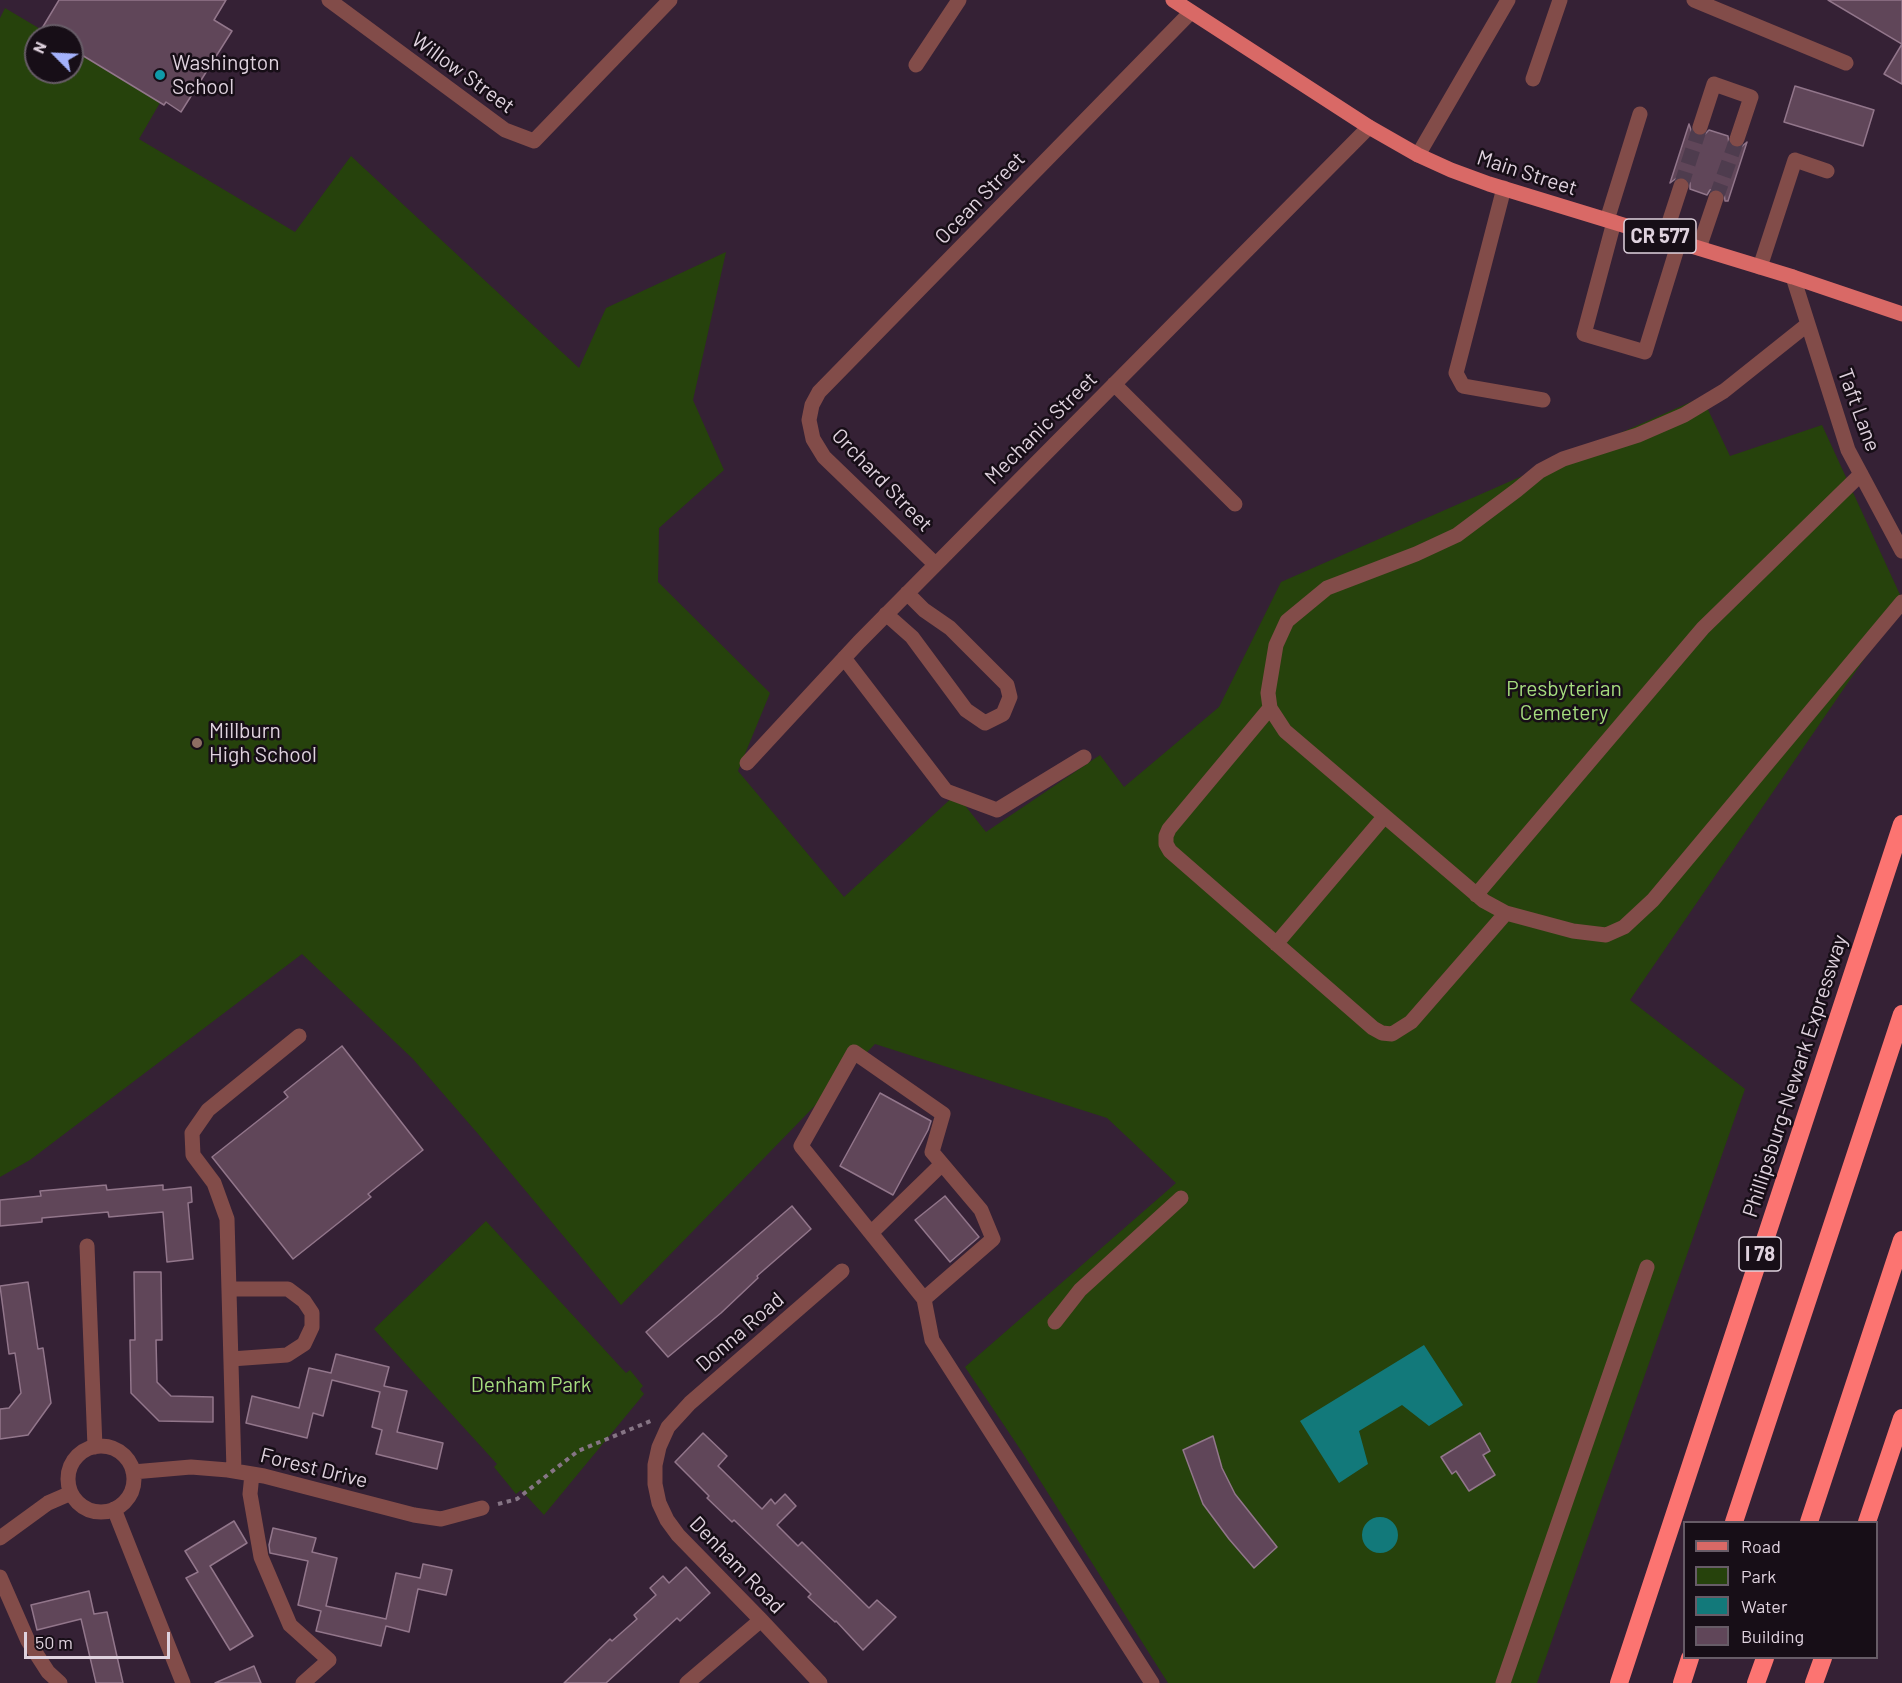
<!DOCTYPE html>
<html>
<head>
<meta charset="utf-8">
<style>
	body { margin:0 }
	#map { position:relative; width:1902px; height:1683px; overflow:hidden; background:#352135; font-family:Barlow,sans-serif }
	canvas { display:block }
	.legend { position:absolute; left:1683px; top:1521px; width:195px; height:138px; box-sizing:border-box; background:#170e17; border:2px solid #675c67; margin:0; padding:8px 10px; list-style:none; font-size:18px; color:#dfd2de }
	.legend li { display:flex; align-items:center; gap:12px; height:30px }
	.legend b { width:30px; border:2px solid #675c67 }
	.north { position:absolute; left:24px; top:24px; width:60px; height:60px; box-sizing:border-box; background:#170e17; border:2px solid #675c67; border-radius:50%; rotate:294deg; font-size:16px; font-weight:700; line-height:24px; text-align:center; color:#dfd2de }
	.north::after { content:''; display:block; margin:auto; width:21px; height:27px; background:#a4b2fc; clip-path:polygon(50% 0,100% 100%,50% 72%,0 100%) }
	.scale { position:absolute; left:24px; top:1632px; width:146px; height:27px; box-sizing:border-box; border:3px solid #dfd2de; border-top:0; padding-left:8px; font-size:18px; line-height:21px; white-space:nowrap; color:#dfd2de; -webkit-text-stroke:4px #170e17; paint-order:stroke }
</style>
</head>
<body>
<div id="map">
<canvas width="1902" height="1683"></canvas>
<ul class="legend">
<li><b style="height:8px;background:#d96966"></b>Road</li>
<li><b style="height:16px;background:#26420c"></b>Park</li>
<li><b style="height:16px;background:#12797a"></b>Water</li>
<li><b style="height:16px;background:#604659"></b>Building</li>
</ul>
<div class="north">N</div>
<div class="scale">50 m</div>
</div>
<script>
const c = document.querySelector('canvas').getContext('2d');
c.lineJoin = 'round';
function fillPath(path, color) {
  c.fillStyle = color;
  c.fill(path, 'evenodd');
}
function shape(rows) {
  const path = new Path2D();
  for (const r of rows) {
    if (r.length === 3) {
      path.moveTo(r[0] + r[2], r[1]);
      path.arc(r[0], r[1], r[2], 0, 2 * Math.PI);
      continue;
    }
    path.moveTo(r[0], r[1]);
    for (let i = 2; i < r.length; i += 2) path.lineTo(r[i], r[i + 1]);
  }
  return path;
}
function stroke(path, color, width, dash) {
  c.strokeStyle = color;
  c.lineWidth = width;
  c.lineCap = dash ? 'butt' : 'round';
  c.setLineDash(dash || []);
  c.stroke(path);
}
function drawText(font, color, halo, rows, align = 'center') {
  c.font = font + ' Barlow,sans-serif';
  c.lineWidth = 5;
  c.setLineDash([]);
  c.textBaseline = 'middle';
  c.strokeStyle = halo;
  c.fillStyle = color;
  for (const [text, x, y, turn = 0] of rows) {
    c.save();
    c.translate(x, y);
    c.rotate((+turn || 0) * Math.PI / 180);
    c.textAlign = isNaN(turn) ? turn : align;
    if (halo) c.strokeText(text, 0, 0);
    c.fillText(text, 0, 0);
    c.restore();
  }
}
fillPath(shape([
	[5,8,52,36,36,36,36,72,72,72,72,48,161,101,139,139,295,232,351,156,579,368,606,308,726,252,693,400,724,470,659,528,658,582,770,693,738,771,844,897,956,794,986,832,1100,755,1124,787,1219,707,1281,582,1702,397,1730,456,1822,425,1902,599,1902,604,1630,1000,1745,1089,1537,1683,1168,1683,1022,1452,965,1367,1176,1183,1107,1118,875,1044,621,1305,479,1135,413,1059,302,954,30,1160,0,1177,0,18],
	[486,1221,626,1373,630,1370,643,1386,640,1389,644,1394,544,1515,521,1490,516,1494,494,1467,497,1464,374,1329]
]), '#26420c');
fillPath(shape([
	[1424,1345,1463,1405,1429,1426,1402,1405,1359,1431,1368,1464,1339,1483,1300,1421],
	[1380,1535,18]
]), '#12797a');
const building = shape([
	[59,0,226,0,214,20,232,31,181,112,166,102,164,105,72,49,72,36,52,36,41,30,59,0],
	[1828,0,1902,0,1902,84,1884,74,1902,44,1828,0],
	[1795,86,1874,110,1863,146,1784,122,1795,86],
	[1689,124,1692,133,1696,136,1703,136,1709,130,1728,136,1729,145,1734,148,1740,148,1747,142,1728,201,1725,201,1724,192,1719,189,1710,190,1707,195,1690,189,1690,183,1685,177,1678,177,1670,183,1689,124],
	[342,1046,423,1150,368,1194,371,1197,293,1259,212,1157,288,1097,284,1092,342,1046],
	[880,1093,931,1121,928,1130,893,1195,840,1166,880,1093],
	[106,1185,107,1190,163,1185,163,1190,191,1187,192,1202,188,1203,193,1259,167,1262,163,1212,109,1217,108,1212,42,1218,42,1222,0,1226,0,1200,41,1196,40,1191,106,1185],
	[945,1196,979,1237,950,1262,915,1220,945,1196],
	[792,1206,811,1229,757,1276,758,1278,721,1313,668,1357,646,1332,792,1206],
	[134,1272,161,1272,162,1340,156,1340,157,1382,171,1396,213,1397,213,1422,159,1421,131,1393,130,1340,135,1340,134,1272],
	[28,1282,38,1349,43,1348,51,1403,28,1435,0,1439,0,1409,9,1408,21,1393,15,1353,9,1354,0,1286,28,1282],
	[336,1354,389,1367,384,1386,407,1391,397,1432,443,1443,437,1469,376,1454,382,1430,372,1427,380,1392,332,1380,323,1416,313,1413,307,1438,246,1423,252,1396,299,1408,309,1368,331,1373,336,1354],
	[703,1433,727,1456,718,1466,762,1509,771,1499,775,1504,785,1494,796,1506,777,1525,798,1546,802,1542,869,1608,877,1600,896,1617,863,1650,836,1621,835,1622,808,1597,811,1594,734,1520,732,1522,707,1498,709,1496,675,1462,703,1433],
	[1480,1433,1490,1451,1483,1455,1495,1475,1469,1491,1456,1471,1452,1474,1441,1457,1480,1433],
	[1213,1436,1222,1468,1235,1494,1277,1547,1254,1568,1229,1539,1203,1504,1183,1450,1213,1436],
	[234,1521,247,1543,210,1566,253,1636,230,1650,186,1578,198,1572,185,1551,234,1521],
	[273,1528,316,1538,312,1552,337,1558,326,1606,386,1619,396,1573,420,1578,423,1564,452,1570,446,1595,418,1589,409,1632,386,1626,381,1646,316,1631,321,1611,298,1605,308,1561,270,1553,269,1545,273,1528],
	[686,1567,710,1593,680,1621,677,1618,606,1683,564,1683,610,1639,612,1641,637,1619,634,1615,656,1595,650,1588,663,1576,669,1583,686,1567],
	[89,1591,94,1614,107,1612,123,1683,96,1683,81,1619,37,1630,31,1605,89,1591],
	[254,1666,261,1683,215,1683,254,1666]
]);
fillPath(building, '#604659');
stroke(building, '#92768b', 1.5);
stroke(shape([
	[1681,186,1700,127],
	[1716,198,1737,139]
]), '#4e3c4e', 15, [15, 8]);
stroke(shape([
	[498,1504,517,1499,578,1451,653,1420]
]), '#867585', 4, [4.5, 4.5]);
stroke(shape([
	[329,0,505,130,534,141,670,0],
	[1694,0,1846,63],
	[916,65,959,0],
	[1533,79,1560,0],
	[1700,127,1714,84,1751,97,1737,139],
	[1418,155,1508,0],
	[1504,188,1456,373,1463,386,1543,400],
	[1607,220,1640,114],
	[1614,222,1584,334,1645,352,1679,242],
	[1664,238,1681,186],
	[1699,248,1716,198],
	[1760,267,1795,160,1827,171],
	[1793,277,1848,450,1902,551],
	[1808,324,1724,391,1684,415,1638,435,1563,459,1540,471,1517,490,1457,535,1416,554,1327,588,1287,621,1276,645,1268,693,1270,708,1285,731,1484,901,1506,913,1573,931,1606,935,1624,927,1653,900,1902,602],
	[1114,384,1235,504],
	[935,564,824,457,813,439,809,420,812,405,819,392,1191,12],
	[886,614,912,637,966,710,985,723,1003,714,1010,697,1007,685,950,628,924,610,907,593],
	[844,658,946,791,997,810,1084,757],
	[1270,708,1169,829,1166,836,1166,844,1170,851,1373,1028,1382,1033,1392,1034,1411,1022,1506,913],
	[747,763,859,642,1369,127],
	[1476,895,1703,628,1861,474],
	[1276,944,1384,817],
	[871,1233,942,1164],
	[87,1246,95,1447],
	[229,1289,288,1289,304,1301,312,1313,312,1327,304,1344,287,1355,231,1359],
	[924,1299,993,1239,981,1210,932,1152,943,1114,854,1052,801,1146,924,1299,932,1340,1152,1683],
	[1055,1322,1080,1290,1181,1198],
	[101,1479,33],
	[234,1471,227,1219,214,1183,193,1155,192,1133,208,1110,299,1036],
	[133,1472,191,1467,228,1470,264,1476,414,1515,441,1519,482,1508],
	[252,1474,250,1494,261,1557,290,1625,329,1660,303,1683],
	[114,1509,183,1683],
	[0,1538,48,1503,71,1493],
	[0,1577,28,1641,48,1672,60,1683],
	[687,1683,761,1620],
	[820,1683,761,1620,678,1535,667,1520,659,1503,655,1484,655,1465,659,1447,668,1427,690,1403,842,1271],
	[1503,1683,1647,1267]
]), '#824c49', 15);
stroke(shape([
	[1173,0,1369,127,1418,155,1451,170,1489,184,1793,277,1902,314]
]), '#d96966', 15);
stroke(shape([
	[1734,1522,1902,1014],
	[1809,1522,1902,1240],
	[1867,1522,1902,1418],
	[1619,1683,1902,824],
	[1682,1683,1690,1658],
	[1756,1683,1765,1658],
	[1814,1683,1823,1658]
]), '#fc7471', 18);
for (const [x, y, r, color] of [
	[160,75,6,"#0f9aa8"],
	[197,743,6,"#8d6e63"]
]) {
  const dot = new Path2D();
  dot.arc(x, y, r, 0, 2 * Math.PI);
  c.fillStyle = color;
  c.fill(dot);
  stroke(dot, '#170e17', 2);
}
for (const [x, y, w] of [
	[1660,236,72],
	[1760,1254,42]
]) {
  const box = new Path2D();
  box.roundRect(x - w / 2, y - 17, w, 34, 4.5);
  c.fillStyle = '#170e17';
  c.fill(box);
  stroke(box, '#dfd2de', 1.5);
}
drawText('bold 20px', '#dfd2de', null, [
	["CR 577",1660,236],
	["I 78",1760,1254]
]);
drawText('21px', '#dfd2de', '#170e17', [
	["Washington",172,63],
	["School",172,87],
	["Millburn",209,731],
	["High School",209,755]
], 'left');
drawText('21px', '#dfd2de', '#170e17', [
	["Willow Street",463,73,36],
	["Main Street",1527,173,18],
	["Ocean Street",980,198,-46],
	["Taft Lane",1859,410,70],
	["Mechanic Street",1041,428,-45],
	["Orchard Street",882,480,46],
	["Phillipsburg-Newark Expressway",1795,1076,-72],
	["Donna Road",740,1332,-41],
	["Forest Drive",314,1468,14],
	["Denham Road",737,1565,46]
]);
drawText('21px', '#a5dc7e', '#170e17', [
	["Presbyterian",1564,689],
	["Cemetery",1564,713],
	["Denham Park",531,1385]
]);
</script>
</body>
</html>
